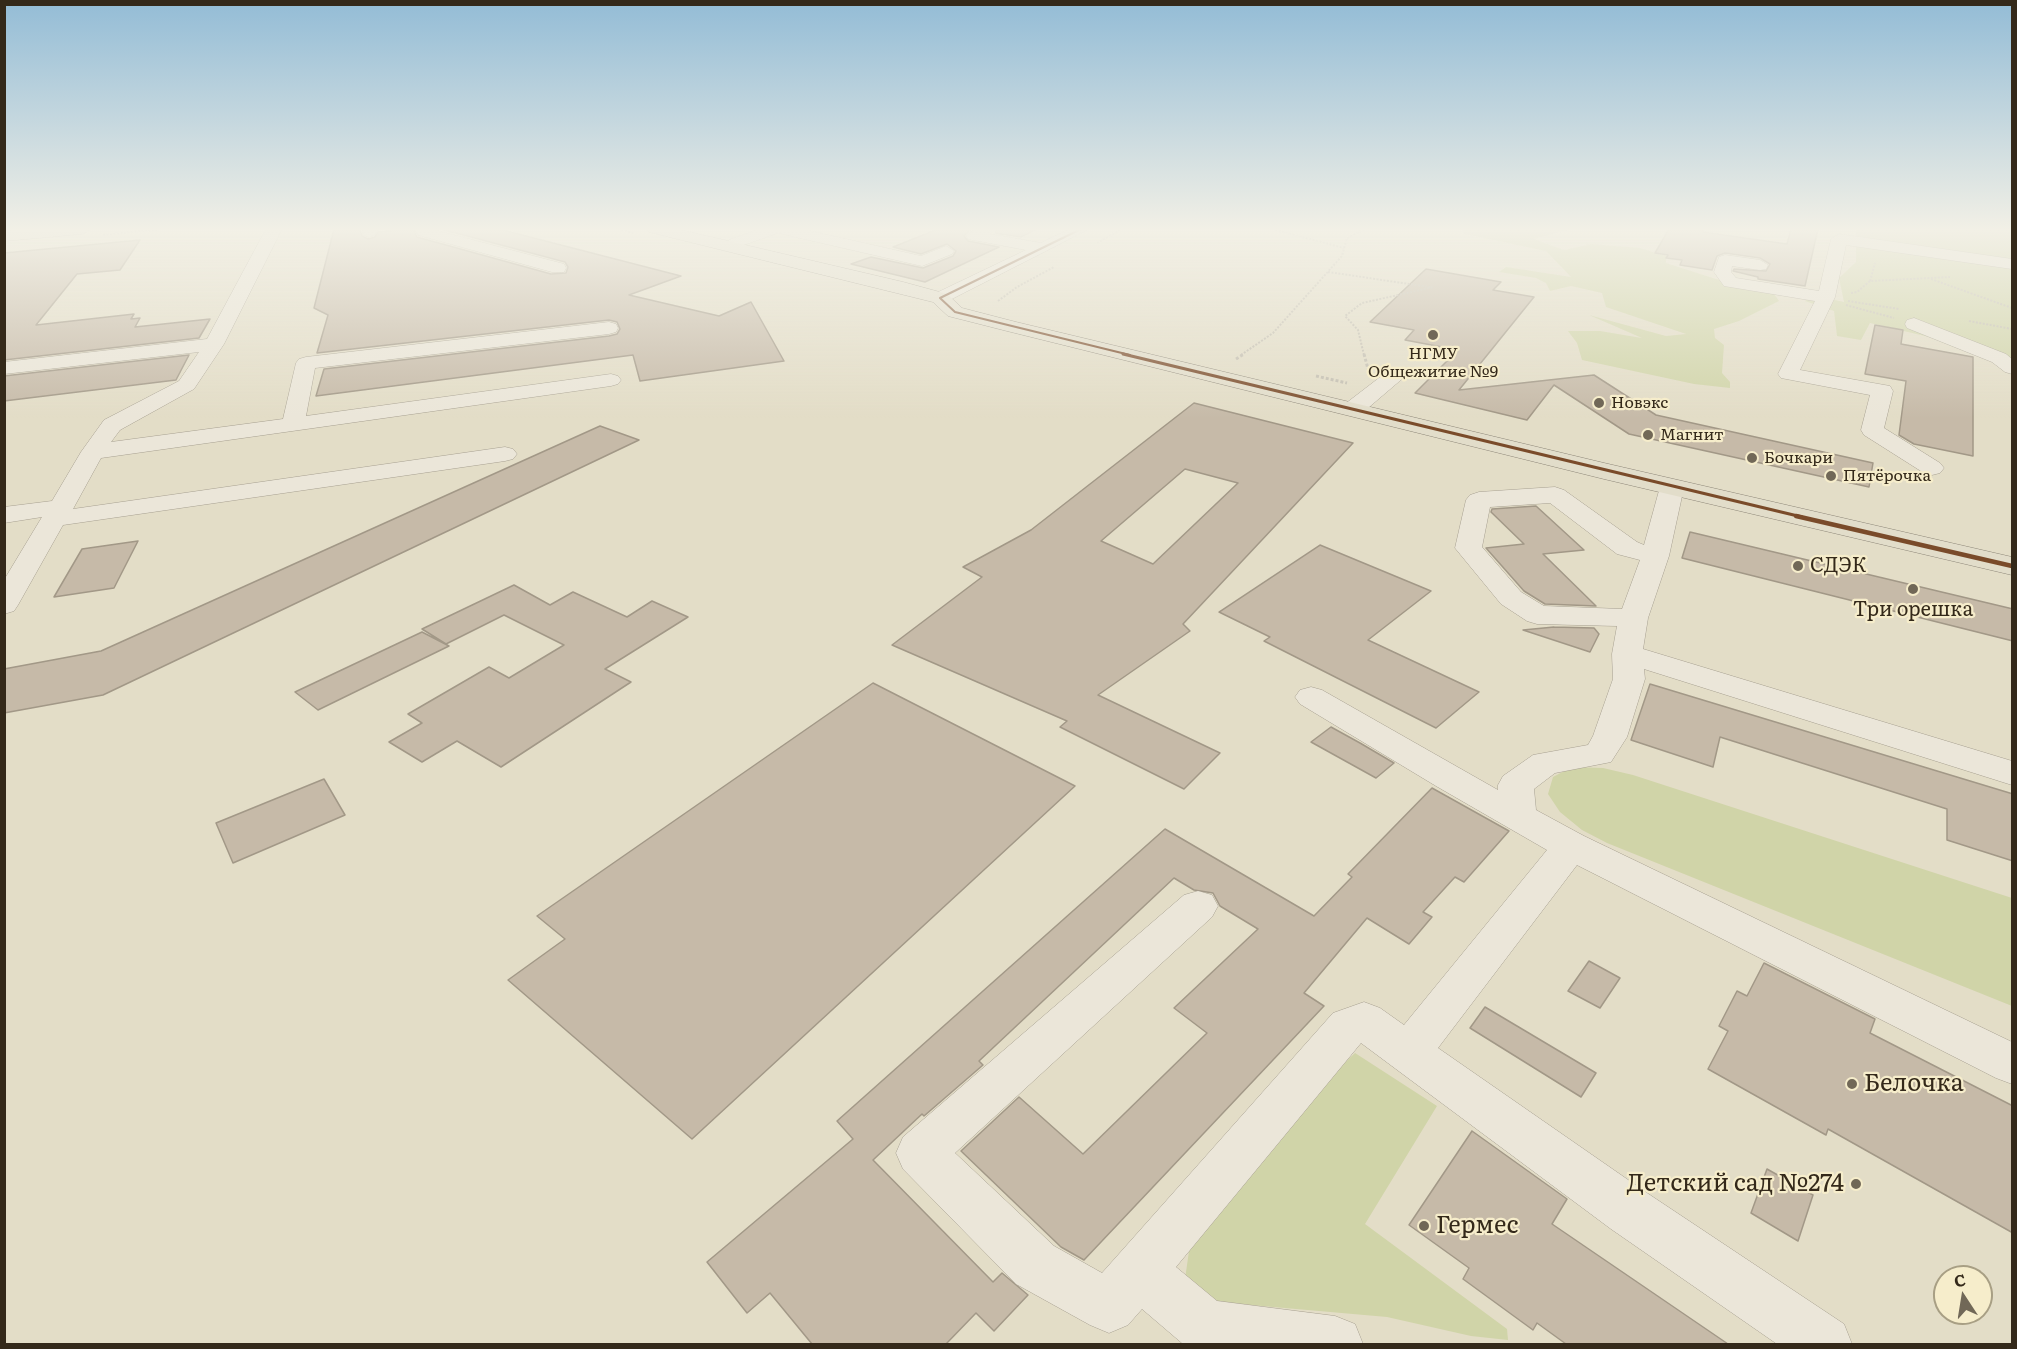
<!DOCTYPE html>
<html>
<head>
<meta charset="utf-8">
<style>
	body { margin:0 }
	#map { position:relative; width:2017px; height:1349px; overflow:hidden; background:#e3ddc7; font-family:Literata,serif }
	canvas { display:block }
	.frame { position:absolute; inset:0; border:6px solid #34291a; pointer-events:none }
	.north { position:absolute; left:1933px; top:1265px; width:60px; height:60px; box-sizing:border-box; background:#f6edcb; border:2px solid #a89f84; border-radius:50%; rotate:348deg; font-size:16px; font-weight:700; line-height:24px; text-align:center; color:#34291a }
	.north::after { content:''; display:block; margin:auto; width:21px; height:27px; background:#716857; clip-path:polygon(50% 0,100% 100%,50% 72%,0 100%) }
</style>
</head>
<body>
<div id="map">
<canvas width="2017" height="1349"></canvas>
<div class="frame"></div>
<div class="north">С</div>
</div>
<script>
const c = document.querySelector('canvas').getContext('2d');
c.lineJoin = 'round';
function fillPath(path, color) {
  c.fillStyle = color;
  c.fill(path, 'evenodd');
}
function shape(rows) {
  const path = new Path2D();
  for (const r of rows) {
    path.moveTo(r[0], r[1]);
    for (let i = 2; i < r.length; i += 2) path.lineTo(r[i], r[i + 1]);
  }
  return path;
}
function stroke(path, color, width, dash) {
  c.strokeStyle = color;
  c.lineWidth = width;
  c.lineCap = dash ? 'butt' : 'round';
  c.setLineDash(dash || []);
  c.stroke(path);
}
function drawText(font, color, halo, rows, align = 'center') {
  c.font = font + ' Literata,serif';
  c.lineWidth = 4.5;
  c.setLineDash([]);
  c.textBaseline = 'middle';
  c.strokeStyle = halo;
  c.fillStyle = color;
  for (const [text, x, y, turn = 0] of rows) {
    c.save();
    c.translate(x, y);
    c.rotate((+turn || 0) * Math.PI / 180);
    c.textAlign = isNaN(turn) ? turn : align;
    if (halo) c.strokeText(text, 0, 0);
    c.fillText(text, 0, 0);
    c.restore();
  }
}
fillPath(shape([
	[1463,229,1572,229,1534,239,1564,250,1591,244,1640,248,1666,256,1666,263,1716,279,1772,291,1779,301,1739,321,1714,329,1715,338,1724,345,1722,373,1730,382,1730,388,1694,384,1582,360,1577,343,1568,331,1600,331,1642,338,1589,315,1666,336,1686,334,1606,307,1602,293,1571,286,1550,291,1546,283,1536,278,1499,272,1506,267,1571,277,1546,251,1464,234],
	[1856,229,2012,229,2012,368,1929,337,1870,323,1861,340,1837,336,1834,311,1805,301,1812,295,1844,302,1839,278,1856,262],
	[1572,767,1603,768,1633,775,2012,898,2012,1006,1607,843,1582,830,1560,812,1548,794,1553,777],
	[1355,1053,1437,1106,1365,1224,1507,1329,1508,1340,1471,1336,1387,1317,1228,1303,1201,1298,1185,1279,1193,1223,1272,1131]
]), '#d0d4a8');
const building = shape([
	[334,229,360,229,362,236,368,239,375,237,378,232,413,229,417,237,551,274,566,273,568,267,565,262,441,229,499,229,681,276,629,295,719,316,751,302,784,361,640,381,633,355,316,396,324,369,609,336,617,334,620,329,617,322,609,320,317,353,328,315,314,308,334,229],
	[938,229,971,229,964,236,968,241,999,247,925,282,851,264,871,257,923,268,953,256,956,251,947,244,921,254,893,247,938,229],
	[997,229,1037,229,1021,237,995,233,997,229],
	[1669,229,1704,229,1703,232,1787,244,1791,229,1818,229,1805,286,1758,279,1758,277,1733,271,1734,269,1766,271,1770,264,1760,258,1725,253,1717,256,1712,270,1680,265,1682,260,1666,258,1668,255,1655,253,1669,229],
	[140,240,120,270,77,274,36,325,134,314,131,319,140,318,135,327,210,319,199,338,4,360,4,253,140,240],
	[1426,269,1501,282,1493,290,1534,297,1459,390,1594,375,1656,415,1873,463,1869,487,1629,434,1554,385,1527,420,1415,393,1458,350,1405,340,1414,330,1370,322,1426,269],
	[1875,325,1903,330,1901,344,1973,357,1973,456,1914,444,1899,435,1906,381,1865,374,1875,325],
	[189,355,176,380,4,401,4,376,189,355],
	[1194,403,1353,443,1183,624,1190,631,1098,695,1220,753,1184,789,1060,727,1067,721,892,645,982,577,963,567,1031,530,1194,403],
	[1185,469,1238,483,1153,564,1101,541,1185,469],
	[600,426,639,440,103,695,4,713,4,669,101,651,600,426],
	[1536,506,1584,550,1543,554,1596,606,1545,604,1524,591,1486,548,1524,544,1491,512,1492,509,1536,506],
	[1690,532,2013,609,2013,641,1682,558,1690,532],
	[138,541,114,588,54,597,82,549,138,541],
	[1320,545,1431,591,1368,640,1479,692,1436,728,1264,641,1270,637,1219,612,1320,545],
	[514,585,550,605,573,592,627,617,652,601,688,617,605,669,631,682,501,767,457,741,422,762,389,742,422,723,408,714,489,667,509,678,564,645,504,615,446,644,422,629,514,585],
	[1554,627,1594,628,1599,634,1590,652,1523,630,1554,627],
	[422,632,449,646,318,710,295,692,422,632],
	[873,683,1075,786,692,1139,508,980,565,939,537,916,873,683],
	[1650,684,2013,794,2013,861,1947,840,1947,809,1720,737,1713,767,1631,740,1650,684],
	[1331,727,1360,743,1394,763,1376,778,1311,742,1331,727],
	[324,779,345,815,233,863,216,823,324,779],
	[1432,788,1509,831,1464,882,1455,877,1423,912,1432,917,1409,944,1367,918,1304,993,1324,1006,1084,1260,1061,1247,961,1151,1019,1097,1083,1154,1207,1033,1174,1008,1258,929,1220,906,1213,893,1194,890,1174,878,979,1061,983,1065,924,1116,922,1114,873,1160,993,1282,1002,1273,1028,1295,994,1331,976,1313,946,1344,812,1344,770,1293,747,1313,707,1262,853,1139,837,1121,1165,829,1314,916,1352,877,1348,874,1432,788],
	[1589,961,1620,978,1600,1008,1568,991,1589,961],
	[1764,963,1875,1019,1870,1033,2013,1106,2013,1233,1828,1129,1826,1135,1708,1069,1728,1031,1719,1026,1737,991,1747,996,1764,963],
	[1485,1007,1596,1073,1581,1097,1470,1028,1485,1007],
	[1472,1131,1567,1199,1552,1224,1728,1344,1566,1344,1537,1323,1533,1330,1463,1279,1469,1268,1409,1225,1472,1131],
	[1767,1169,1813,1195,1798,1241,1751,1213,1767,1169]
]);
fillPath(building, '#c6baa8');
stroke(building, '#a29887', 1.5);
const minor = shape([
	[266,229,282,229,224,344,194,389,120,430,111,442,283,419,296,363,299,359,306,357,609,322,616,324,618,328,616,332,609,334,315,368,306,416,611,374,618,376,621,380,618,384,611,386,101,458,73,509,505,447,513,449,517,454,513,459,505,461,63,525,18,605,14,611,4,614,4,580,42,517,4,523,4,507,52,501,81,452,104,420,179,381,199,352,4,374,4,362,207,339,266,229],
	[362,229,378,229,374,235,369,237,364,235,362,229],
	[415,229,431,229,564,264,566,268,564,272,552,272,418,235,415,229],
	[759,229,802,229,921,256,946,246,954,251,952,254,922,266,778,233,735,248,727,243,729,240,759,229],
	[975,229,995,229,990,234,1041,243,1069,229,1089,229,946,302,934,302,931,298,934,294,1026,250,968,239,966,236,975,229],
	[1839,234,2012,259,2012,269,1846,245,1835,297,1800,370,1890,386,1893,391,1884,428,1940,463,1944,468,1940,473,1932,475,1924,473,1864,435,1861,430,1870,395,1781,378,1778,374,1815,301,1724,286,1714,272,1719,257,1725,255,1760,260,1768,265,1766,269,1760,270,1732,266,1731,272,1736,278,1819,291,1831,239,1839,234],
	[1914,318,2006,354,2012,359,2012,374,2005,372,1992,362,1907,328,1905,324,1907,320,1914,318],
	[1395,369,1402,371,1405,375,1402,379,1361,414,1353,416,1345,414,1342,409,1345,404,1388,371,1395,369],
	[1672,480,1681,482,1684,487,1669,556,1648,618,1643,649,2012,761,2012,785,1644,669,1645,679,1627,737,1611,762,1555,773,1534,789,1536,810,1584,836,2012,1042,2012,1084,1996,1078,1577,865,1438,1048,1647,1193,1844,1324,1852,1344,1777,1344,1611,1229,1361,1043,1176,1267,1217,1301,1335,1316,1355,1324,1363,1344,1183,1344,1142,1309,1128,1325,1109,1333,1090,1325,1016,1284,903,1169,896,1153,903,1137,1184,895,1198,891,1212,895,1218,906,1212,917,955,1153,1054,1246,1102,1273,1333,1013,1364,1002,1380,1008,1404,1025,1547,850,1436,786,1300,704,1295,697,1300,690,1311,687,1322,690,1498,790,1498,785,1503,776,1533,755,1588,745,1593,736,1613,679,1612,654,1617,626,1537,624,1527,621,1501,604,1455,548,1466,500,1470,495,1479,492,1555,487,1564,490,1637,542,1644,545,1660,487,1663,482,1672,480],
	[1550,503,1617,554,1640,560,1622,609,1544,606,1521,592,1482,547,1490,507,1550,503]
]);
const major = shape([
	[24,229,91,229,83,234,4,241,4,231,24,229],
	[647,229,677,229,903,282,947,294,962,308,1016,322,1604,463,2012,557,2012,575,1604,479,1007,331,948,316,933,302,649,232,647,229]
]);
stroke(minor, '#a7a091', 1);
stroke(major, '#8d8678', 1);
stroke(shape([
	[618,229,634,233],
	[1272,229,1344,248],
	[103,235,162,229],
	[1097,243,1122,229],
	[1328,272,1430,287],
	[1931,279,2012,308],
	[1870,281,1875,263],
	[1851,293,1857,292,1870,281,1950,277],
	[998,301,1017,287,1054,267],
	[1848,301,1899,309],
	[1846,305,1894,318],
	[1969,321,2012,329],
	[1241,355,1273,333,1342,256,1347,238,1364,229],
	[1364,355,1358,330,1345,316,1362,303,1434,287]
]), '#c3beb1', 2, [2, 1.5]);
stroke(shape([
	[1364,354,1368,369],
	[1236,359,1244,354],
	[1316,376,1347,383]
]), '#c3beb1', 3, [3, 2]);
fillPath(minor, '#ebe6d9');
fillPath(major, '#e2ddca');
stroke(shape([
	[940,298,955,312,1130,355],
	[940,298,1081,229]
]), '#7a4b2a', 2);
stroke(shape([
	[1123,354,1802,517]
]), '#7a4b2a', 3);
stroke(shape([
	[1796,516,2012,566]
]), '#7a4b2a', 4.5);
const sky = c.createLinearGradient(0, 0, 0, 418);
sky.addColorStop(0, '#93bcd6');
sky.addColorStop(0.55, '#f2f0e6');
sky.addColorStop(1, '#f2f0e600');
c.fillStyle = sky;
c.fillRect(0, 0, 2017, 418);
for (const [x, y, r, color] of [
	[1433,335,6,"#716857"],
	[1599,403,6,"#716857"],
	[1648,435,6,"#716857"],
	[1752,458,6,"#716857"],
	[1831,476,6,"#716857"],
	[1798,566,6,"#716857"],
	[1913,589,6,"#716857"],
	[1852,1084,6,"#716857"],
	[1856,1184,6,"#716857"],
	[1424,1226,6,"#716857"]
]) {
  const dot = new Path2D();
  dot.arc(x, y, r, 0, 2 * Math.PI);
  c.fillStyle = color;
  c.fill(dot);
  stroke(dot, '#f6edcb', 2);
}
drawText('16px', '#34291a', '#f6edcb', [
	["НГМУ",1433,354,"center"],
	["Общежитие №9",1433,372,"center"],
	["Новэкс",1611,403],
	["Магнит",1660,435],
	["Бочкари",1764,458],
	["Пятёрочка",1843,476]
], 'left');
drawText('20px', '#34291a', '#f6edcb', [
	["СДЭК",1810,566],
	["Три орешка",1913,610,"center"]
], 'left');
drawText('24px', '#34291a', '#f6edcb', [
	["Белочка",1864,1084],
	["Детский сад №274",1844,1184,"right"],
	["Гермес",1436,1226]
], 'left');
</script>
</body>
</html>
